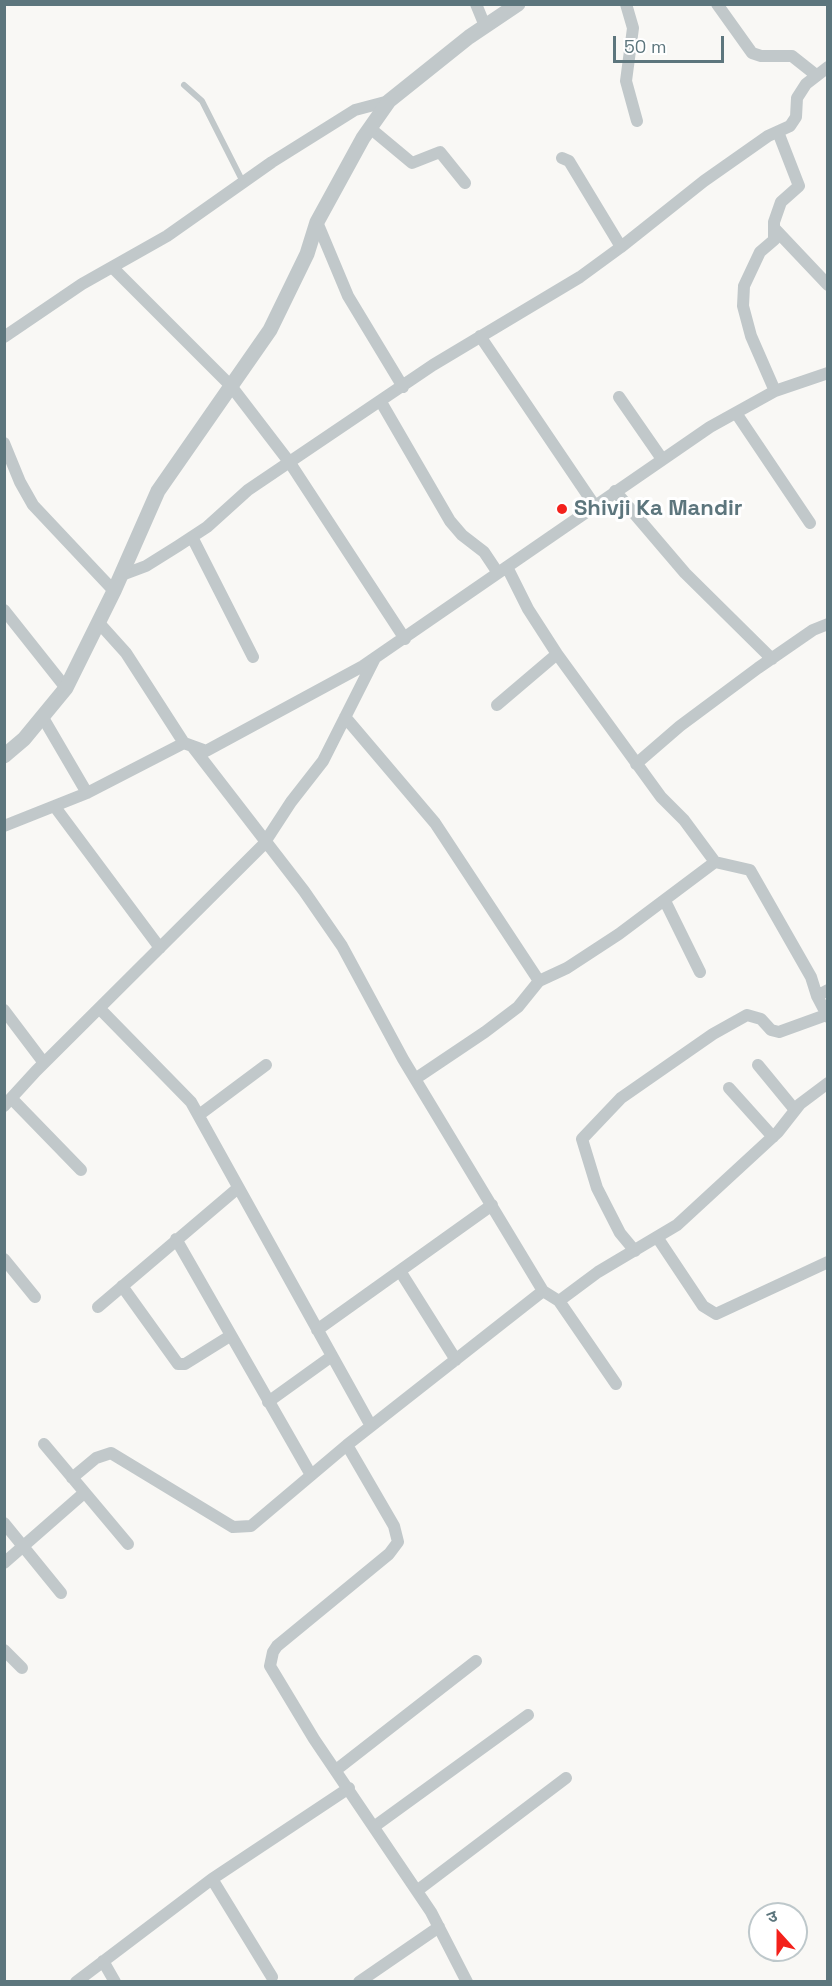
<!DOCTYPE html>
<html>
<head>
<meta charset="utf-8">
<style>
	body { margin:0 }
	#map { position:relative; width:832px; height:1986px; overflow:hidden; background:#f9f8f5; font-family:"Space Grotesk","Noto Sans Devanagari",sans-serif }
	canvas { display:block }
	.frame { position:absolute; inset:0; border:6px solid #5d767d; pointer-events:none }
	.north { position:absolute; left:748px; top:1902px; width:60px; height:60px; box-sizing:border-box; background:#fff; border:2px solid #bec8cb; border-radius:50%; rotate:339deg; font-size:16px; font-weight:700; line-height:24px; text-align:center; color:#5d767d }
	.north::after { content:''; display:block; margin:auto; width:21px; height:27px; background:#f3211b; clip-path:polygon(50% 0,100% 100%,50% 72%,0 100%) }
	.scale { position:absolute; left:613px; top:36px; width:111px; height:27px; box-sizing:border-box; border:3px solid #5d767d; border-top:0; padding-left:8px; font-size:18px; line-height:21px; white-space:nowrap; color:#5d767d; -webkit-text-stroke:4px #fff; paint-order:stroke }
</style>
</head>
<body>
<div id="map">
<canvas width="832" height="1986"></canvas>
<div class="frame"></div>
<div class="north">उ</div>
<div class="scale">50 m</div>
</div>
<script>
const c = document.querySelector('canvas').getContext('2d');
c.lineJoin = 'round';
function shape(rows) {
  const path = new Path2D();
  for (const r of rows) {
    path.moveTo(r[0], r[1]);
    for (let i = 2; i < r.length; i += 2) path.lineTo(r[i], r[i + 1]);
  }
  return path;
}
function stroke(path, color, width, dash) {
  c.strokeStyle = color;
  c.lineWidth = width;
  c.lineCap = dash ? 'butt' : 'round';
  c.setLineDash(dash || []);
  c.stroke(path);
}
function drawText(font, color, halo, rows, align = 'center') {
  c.font = font + ' "Space Grotesk",sans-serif';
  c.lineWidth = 6;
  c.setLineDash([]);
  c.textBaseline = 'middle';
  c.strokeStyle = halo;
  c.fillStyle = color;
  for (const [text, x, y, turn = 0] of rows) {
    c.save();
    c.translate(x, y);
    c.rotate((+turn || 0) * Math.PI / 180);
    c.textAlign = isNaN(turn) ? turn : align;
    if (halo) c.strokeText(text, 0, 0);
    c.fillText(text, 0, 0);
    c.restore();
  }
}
stroke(shape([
	[184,85,202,101,243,182]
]), '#c1c8ca', 6);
stroke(shape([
	[476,4,485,26],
	[626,4,633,28,626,81,637,121],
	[717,4,752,53,761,56,792,56,816,75],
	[370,128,412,163,440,152,465,183],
	[562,158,569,161,621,247],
	[317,222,348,296,403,387],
	[774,228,828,285],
	[112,267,231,386,290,463,405,639],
	[480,336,595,506],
	[4,337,82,284,167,236,272,162,355,110,389,101],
	[775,391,751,336,743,306,744,286,760,252,774,240,774,222,781,202,799,186,778,132],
	[619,397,662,459],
	[381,402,450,521,462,535,484,552,498,573],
	[736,413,810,523],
	[4,443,20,482,33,505,114,591],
	[615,491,685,573,772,659],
	[192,537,253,657],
	[507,567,528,609,557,654,661,797,684,820,715,862,750,870,811,977,817,996,828,1017],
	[122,575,146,566,178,546,207,527,248,490,433,365,580,277,621,247,704,181,768,136,790,126,796,117,797,98,806,84,828,67],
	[4,610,66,688],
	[497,705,557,654],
	[42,716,87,793],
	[345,717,435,823,539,981],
	[184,743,206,751,363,666,710,427,775,391,828,373],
	[192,746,304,891,342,946,403,1059,543,1291,559,1301,616,1384],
	[636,764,680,726,758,668,813,630,828,624],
	[55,807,160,948],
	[4,826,87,793,184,743,126,653,99,623],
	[665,901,700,972],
	[817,996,828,990],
	[100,1009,191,1102,371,1426],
	[4,1010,44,1063],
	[758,1065,795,1110],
	[415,1079,485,1032,518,1007,539,981,567,968,619,934,715,862],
	[729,1088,773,1137],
	[12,1099,81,1170],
	[4,1106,36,1071,263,845,291,802,323,761,375,658],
	[199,1115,266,1065],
	[657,1237,703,1306,716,1314,828,1262],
	[176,1239,311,1475],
	[635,1251,620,1233,597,1188,582,1139,621,1098,713,1034,747,1015,761,1019,771,1030,779,1032,826,1015],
	[4,1259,35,1297],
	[400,1271,456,1360],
	[122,1286,178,1364,185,1364,230,1336],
	[559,1301,598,1272,677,1225,778,1132,800,1104,828,1083],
	[98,1307,238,1188],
	[317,1330,492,1205],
	[268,1402,332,1356],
	[44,1444,128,1544],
	[347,1445,394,1526,398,1542,389,1554,277,1646,273,1652,270,1666,314,1739,431,1912,467,1982],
	[72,1478,96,1458,111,1453,233,1527,251,1526,347,1445,543,1291],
	[4,1523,61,1593],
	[4,1563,84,1493],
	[4,1650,22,1668],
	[336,1770,476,1661],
	[375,1826,528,1715],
	[212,1879,272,1977],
	[418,1890,566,1778],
	[103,1961,115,1982],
	[76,1982,212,1879,349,1788],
	[359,1982,439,1927]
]), '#c1c8ca', 12);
stroke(shape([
	[4,756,24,739,66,688,114,591,158,491,270,330,307,254,317,222,363,138,389,101,469,37,518,4]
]), '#c1c8ca', 15);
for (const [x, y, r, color] of [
	[562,509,6,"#f3211b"]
]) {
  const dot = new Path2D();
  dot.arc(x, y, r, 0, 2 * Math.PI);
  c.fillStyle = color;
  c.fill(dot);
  stroke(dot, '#fff', 2);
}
drawText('bold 22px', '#5d767d', '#fff', [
	["Shivji Ka Mandir",574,509]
], 'left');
</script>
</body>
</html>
